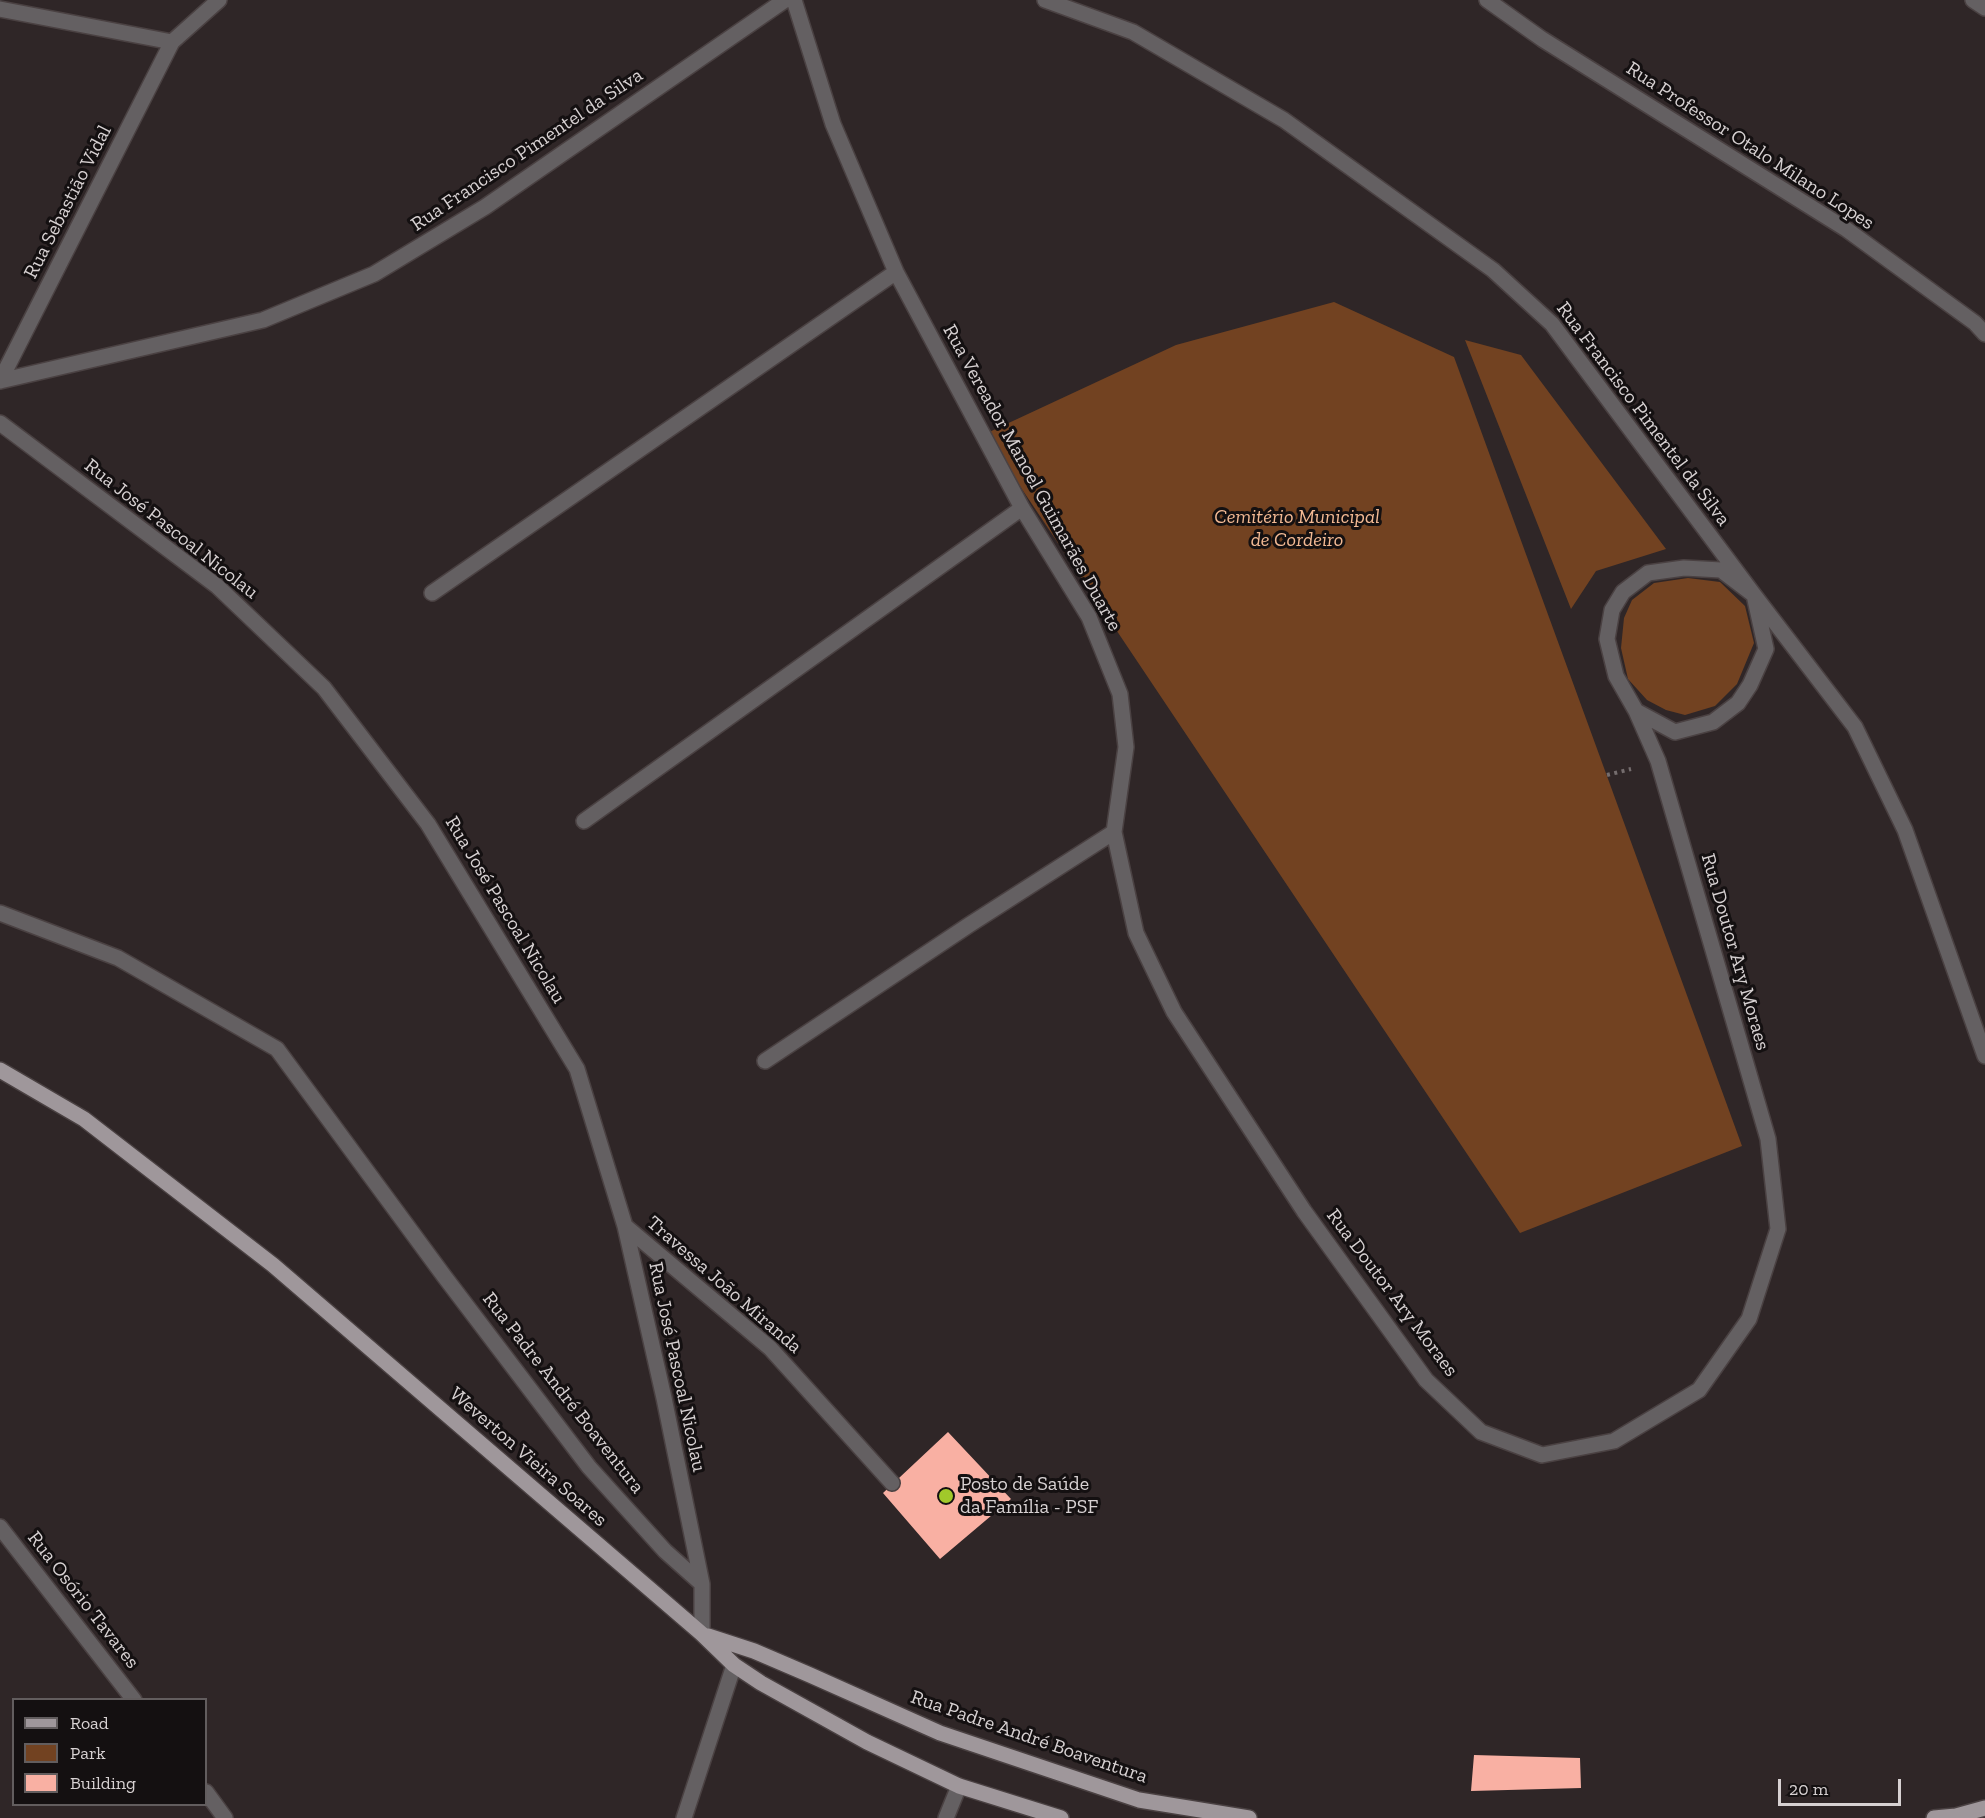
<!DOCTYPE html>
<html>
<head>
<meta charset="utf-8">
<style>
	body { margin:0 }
	#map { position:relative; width:1985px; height:1818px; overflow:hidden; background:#2f2627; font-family:"Zilla Slab",serif }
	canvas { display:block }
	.legend { position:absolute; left:12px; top:1698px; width:195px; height:108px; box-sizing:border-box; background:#141011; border:2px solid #625d5e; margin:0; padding:8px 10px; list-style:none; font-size:18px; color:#d7d1d2 }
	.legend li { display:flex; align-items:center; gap:12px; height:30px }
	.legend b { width:30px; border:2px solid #625d5e }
	.scale { position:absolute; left:1778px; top:1779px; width:123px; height:27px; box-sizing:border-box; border:3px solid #d7d1d2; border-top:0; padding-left:8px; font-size:18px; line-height:21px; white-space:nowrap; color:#d7d1d2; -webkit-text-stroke:4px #141011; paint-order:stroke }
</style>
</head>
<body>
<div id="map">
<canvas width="1985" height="1818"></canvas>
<ul class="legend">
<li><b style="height:8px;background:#9f979b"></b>Road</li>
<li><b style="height:16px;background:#724221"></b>Park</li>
<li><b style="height:16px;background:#f9b0a3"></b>Building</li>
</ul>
<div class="scale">20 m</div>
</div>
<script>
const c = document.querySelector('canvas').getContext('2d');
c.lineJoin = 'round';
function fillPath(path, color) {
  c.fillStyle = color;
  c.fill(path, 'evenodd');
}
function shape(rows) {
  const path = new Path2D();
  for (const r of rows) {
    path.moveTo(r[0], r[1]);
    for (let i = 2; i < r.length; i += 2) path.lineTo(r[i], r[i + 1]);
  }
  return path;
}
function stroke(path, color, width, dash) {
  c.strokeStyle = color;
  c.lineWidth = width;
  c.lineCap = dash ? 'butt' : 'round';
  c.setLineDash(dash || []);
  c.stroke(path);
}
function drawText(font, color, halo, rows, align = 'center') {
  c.font = font + ' "Zilla Slab",serif';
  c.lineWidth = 6;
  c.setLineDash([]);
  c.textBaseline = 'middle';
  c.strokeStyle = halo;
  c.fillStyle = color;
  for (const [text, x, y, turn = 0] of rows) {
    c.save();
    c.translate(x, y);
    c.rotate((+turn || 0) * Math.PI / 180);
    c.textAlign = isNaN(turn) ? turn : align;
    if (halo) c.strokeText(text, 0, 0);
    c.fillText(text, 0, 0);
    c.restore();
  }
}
fillPath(shape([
	[1334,302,1454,357,1742,1146,1520,1233,985,434,1176,345],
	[1465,340,1521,355,1666,549,1596,571,1571,609],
	[1688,578,1720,582,1745,606,1754,643,1737,684,1715,706,1685,715,1666,710,1647,700,1628,679,1621,648,1624,618,1632,600,1654,583]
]), '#724221');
fillPath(shape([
	[948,1432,1011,1499,940,1559,883,1493],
	[1474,1755,1580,1758,1581,1788,1471,1791]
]), '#f9b0a3');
const minor = shape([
	[1045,0,1133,32,1284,120,1493,270,1552,324,1754,595,1855,727,1905,830,1985,1056],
	[1487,0,1542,39,1846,229,1975,323,1985,334],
	[1973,0,1985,8],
	[0,9,172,42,219,0],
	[0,381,263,320,374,274,485,207,785,0],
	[0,381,172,42],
	[0,423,217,586,324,688,428,824,577,1069,625,1226,664,1398,702,1584],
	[1684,568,1721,570,1754,595,1766,649,1750,685,1738,703,1713,722,1675,732,1636,711,1616,676,1607,639,1612,610,1623,592,1648,573,1684,568],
	[432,593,896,272],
	[584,821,1022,508],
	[1114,832,1136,933,1174,1012,1304,1211,1426,1380,1481,1432,1542,1455,1614,1441,1699,1390,1749,1319,1778,1229,1768,1139,1658,761,1636,711],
	[0,913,118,958,277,1049,444,1276,589,1467,665,1551,702,1584,702,1634],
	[765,1061,969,925,1114,832,1126,747,1120,694,1089,617,1022,508,896,272,833,124,794,0],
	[625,1226,770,1348,892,1483],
	[0,1527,134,1700],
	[206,1792,225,1818],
	[684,1818,734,1665],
	[946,1818,959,1786]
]);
const major = shape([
	[0,1070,84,1119,273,1265,702,1634,734,1665,761,1683,867,1742,959,1786,1061,1818],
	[708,1636,754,1651,810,1675,940,1733,1139,1800,1249,1818],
	[1934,1818,1956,1816,1985,1808]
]);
stroke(minor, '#4a4142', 18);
stroke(major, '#4a4142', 18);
stroke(shape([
	[1607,775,1631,769]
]), '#756d6e', 4, [3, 4.5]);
stroke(minor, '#646062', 15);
stroke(major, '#9f979b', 15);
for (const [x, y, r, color] of [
	[946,1496,8,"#a1c92a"]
]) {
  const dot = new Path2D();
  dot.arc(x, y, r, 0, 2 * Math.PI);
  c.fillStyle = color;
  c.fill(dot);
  stroke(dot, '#141011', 2);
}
drawText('20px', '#d7d1d2', '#141011', [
	["Rua Professor Otalo Milano Lopes",1750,146,33],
	["Rua Francisco Pimentel da Silva",527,150,-34],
	["Rua Sebastião Vidal",68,202,-63],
	["Rua Francisco Pimentel da Silva",1643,414,53],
	["Rua Vereador Manoel Guimarães Duarte",1032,478,61],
	["Rua José Pascoal Nicolau",171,529,38],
	["Rua José Pascoal Nicolau",505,910,59],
	["Rua Doutor Ary Moraes",1735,952,74],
	["Travessa João Miranda",724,1285,41],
	["Rua Doutor Ary Moraes",1392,1293,53],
	["Rua José Pascoal Nicolau",677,1367,78],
	["Rua Padre André Boaventura",563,1393,52],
	["Weverton Vieira Soares",528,1457,41],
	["Rua Osório Tavares",83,1600,52],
	["Rua Padre André Boaventura",1029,1737,19]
]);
drawText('italic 20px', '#f4ba94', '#141011', [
	["Cemitério Municipal",1297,517],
	["de Cordeiro",1297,540]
]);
drawText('20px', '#d7d1d2', '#141011', [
	["Posto de Saúde",960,1484],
	["da Família - PSF",960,1507]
], 'left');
</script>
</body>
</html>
